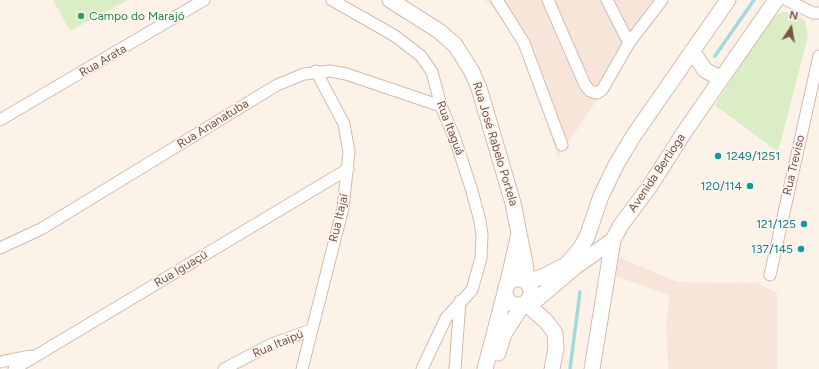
<!DOCTYPE html>
<html>
<head>
<meta charset="utf-8">
<style>
	body { margin:0 }
	#map { position:relative; width:819px; height:369px; overflow:hidden; background:#fdf2e8; font-family:Figtree,sans-serif }
	canvas { display:block }
	.north { position:absolute; left:771px; top:8px; width:40px; height:40px; -webkit-text-stroke:3px #fff6f0; paint-order:stroke; rotate:12deg; font-size:11px; font-weight:700; line-height:16px; text-align:center; color:#7a534a }
	.north::after { content:''; display:block; margin:auto; width:14px; height:18px; background:#7a534a; clip-path:polygon(50% 0,100% 100%,50% 72%,0 100%) }
</style>
</head>
<body>
<div id="map">
<canvas width="819" height="369"></canvas>
<div class="north">N</div>
</div>
<script>
const c = document.querySelector('canvas').getContext('2d');
c.lineJoin = 'round';
function fillPath(path, color) {
  c.fillStyle = color;
  c.fill(path, 'evenodd');
}
function shape(rows) {
  const path = new Path2D();
  for (const r of rows) {
    if (r.length === 3) {
      path.moveTo(r[0] + r[2], r[1]);
      path.arc(r[0], r[1], r[2], 0, 2 * Math.PI);
      continue;
    }
    path.moveTo(r[0], r[1]);
    for (let i = 2; i < r.length; i += 2) path.lineTo(r[i], r[i + 1]);
  }
  return path;
}
function stroke(path, color, width, dash) {
  c.strokeStyle = color;
  c.lineWidth = width;
  c.lineCap = dash ? 'butt' : 'round';
  c.setLineDash(dash || []);
  c.stroke(path);
}
function drawText(font, color, halo, rows, align = 'center') {
  c.font = font + ' Figtree,sans-serif';
  c.lineWidth = 3;
  c.setLineDash([]);
  c.textBaseline = 'middle';
  c.strokeStyle = halo;
  c.fillStyle = color;
  for (const [text, x, y, turn = 0] of rows) {
    c.save();
    c.translate(x, y);
    c.rotate((+turn || 0) * Math.PI / 180);
    c.textAlign = isNaN(turn) ? turn : align;
    if (halo) c.strokeText(text, 0, 0);
    c.fillText(text, 0, 0);
    c.restore();
  }
}
fillPath(shape([
	[484,0,664,0,558,158,526,60,510,30,490,4],
	[618,257,677,282,757,283,777,293,777,369,668,369,666,322,670,295,612,275]
]), '#f8e5d9');
fillPath(shape([
	[53,0,128,0,70,31],
	[783,12,796,14,805,21,808,36,778,152,715,105,772,17]
]), '#dbedc5');
stroke(shape([
	[715,56,754,0],
	[570,369,580,292]
]), '#a0dbdb', 3.5);
const street = shape([
	[332,0,395,36,421,56,432,72,441,106,455,139,472,191,480,221,482,236,481,258,472,290,446,318,422,369],
	[497,0,524,43,562,145],
	[548,0,585,85,590,91,597,93,602,90,629,43,662,0],
	[607,0,629,43],
	[787,0,813,13,819,13],
	[0,120,204,0],
	[0,248,41,229,277,85,304,74,330,71,346,74,441,106],
	[770,275,819,56],
	[0,362,30,356],
	[14,369,348,169],
	[224,369,272,344,311,330],
	[302,369,343,208,349,152,344,124,316,71],
	[455,369,460,301]
]);
const secondary = shape([
	[390,0,439,31,455,45,471,70,479,88,513,203,526,269,523,280],
	[692,51,705,70,721,79],
	[518,292,13],
	[526,282,542,277,566,265,580,249,587,237,601,196,616,165,634,135,728,0],
	[507,286,518,238],
	[528,301,536,300,575,267,613,240],
	[525,303,546,321,555,333,556,348,552,369],
	[498,353,504,334,523,304],
	[485,369,505,293],
	[592,369,613,240,621,225,650,186,685,131,776,0]
]);
stroke(street, '#d3baaf', 13);
stroke(secondary, '#d7b9ac', 17);
stroke(street, '#fff', 11);
stroke(secondary, '#fff', 15);
for (const [x, y, r, color] of [
	[81,16,4,"#2e9e5b"],
	[718,156,4,"#0f9aa8"],
	[750,186,4,"#0f9aa8"],
	[804,224,4,"#0f9aa8"],
	[801,249,4,"#0f9aa8"]
]) {
  const dot = new Path2D();
  dot.arc(x, y, r, 0, 2 * Math.PI);
  c.fillStyle = color;
  c.fill(dot);
  stroke(dot, '#fff6f0', 1.5);
}
drawText('12px', '#27864d', '#fff6f0', [
	["Campo do Marajó",89,16]
], 'left');
drawText('12px', '#7a534a', '#fff6f0', [
	["Rua Arata",103,61,-30],
	["Rua Ananatuba",213,124,-32],
	["Rua Itaguá",450,128,69],
	["Rua José Rabelo Portela",495,144,73],
	["Rua Treviso",794,165,-77],
	["Avenida Bertioga",657,173,-56],
	["Rua Itajaí",339,218,-77],
	["Rua Iguaçú",181,269,-31],
	["Rua Itaipú",278,344,-23]
]);
drawText('12px', '#0d838f', '#fff6f0', [
	["1249/1251",726,156,"left"],
	["120/114",742,186],
	["121/125",796,224],
	["137/145",793,249]
], 'right');
</script>
</body>
</html>
